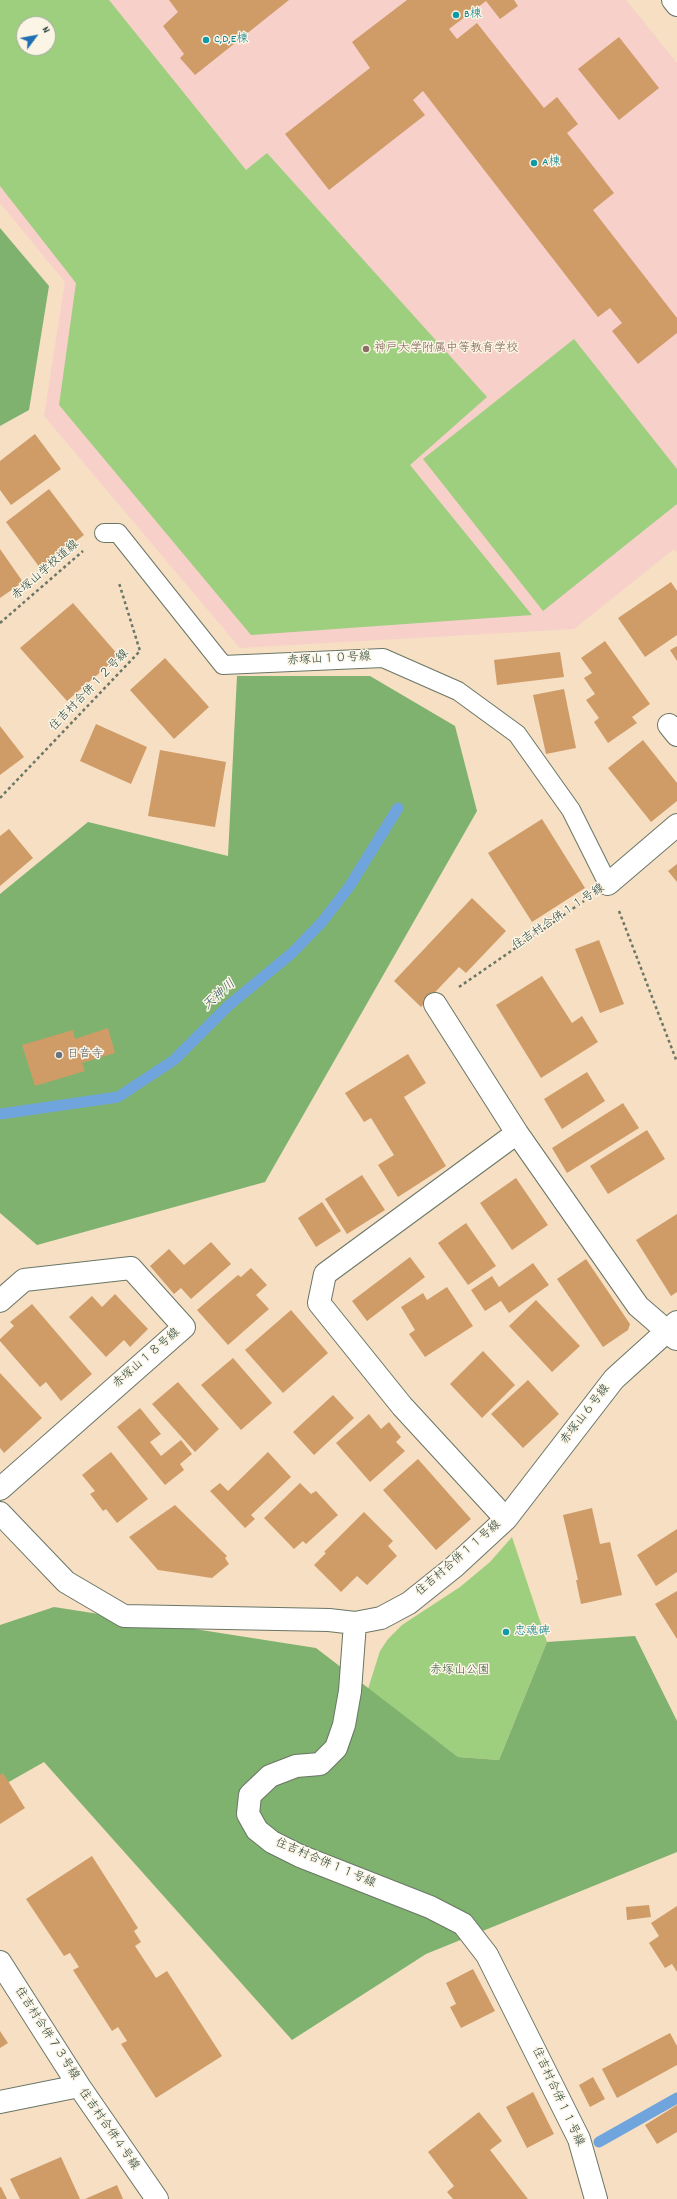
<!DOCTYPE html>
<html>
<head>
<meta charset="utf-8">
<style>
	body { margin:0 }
	#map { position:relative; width:677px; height:2199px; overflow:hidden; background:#f6dfc3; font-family:Dekko,sans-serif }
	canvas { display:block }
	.north { position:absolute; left:16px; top:16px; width:40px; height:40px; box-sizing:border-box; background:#fcf5e5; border:1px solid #a4ab9e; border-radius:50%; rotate:58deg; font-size:11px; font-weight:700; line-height:16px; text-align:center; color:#1f3d34 }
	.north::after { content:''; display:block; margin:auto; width:14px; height:18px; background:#1f6fb2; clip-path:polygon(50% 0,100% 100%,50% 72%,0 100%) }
</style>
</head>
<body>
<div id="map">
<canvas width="677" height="2199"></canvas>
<div class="north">N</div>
</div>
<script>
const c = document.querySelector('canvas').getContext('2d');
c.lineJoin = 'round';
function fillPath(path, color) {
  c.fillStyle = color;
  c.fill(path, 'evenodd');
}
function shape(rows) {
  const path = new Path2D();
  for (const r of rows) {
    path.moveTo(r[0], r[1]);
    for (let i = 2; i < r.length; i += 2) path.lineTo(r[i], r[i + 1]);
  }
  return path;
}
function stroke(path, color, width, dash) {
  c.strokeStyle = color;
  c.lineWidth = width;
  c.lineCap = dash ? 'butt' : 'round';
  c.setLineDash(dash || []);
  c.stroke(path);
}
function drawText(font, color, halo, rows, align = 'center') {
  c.font = font + ' Dekko,"Klee One",sans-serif';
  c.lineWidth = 3;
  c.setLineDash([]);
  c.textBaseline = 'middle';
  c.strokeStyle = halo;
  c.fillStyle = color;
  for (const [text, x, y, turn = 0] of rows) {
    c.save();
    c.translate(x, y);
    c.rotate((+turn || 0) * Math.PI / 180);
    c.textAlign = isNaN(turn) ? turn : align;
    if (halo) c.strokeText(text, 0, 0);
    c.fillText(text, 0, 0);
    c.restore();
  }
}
fillPath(shape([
	[0,0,626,0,677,63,677,552,674,549,574,629,240,648,44,416,65,282,0,203],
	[24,24,48,24,48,48,24,48]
]), '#f7d0ca');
fillPath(shape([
	[0,0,109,0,246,170,267,153,487,397,410,465,532,615,251,635,59,405,76,283,0,186],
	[24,24,48,24,48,48,24,48],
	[574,339,677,469,677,504,543,611,423,459],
	[512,1537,547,1642,499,1760,458,1757,368,1689,380,1651,388,1639,402,1625,460,1587,490,1562]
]), '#9dcf7f');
fillPath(shape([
	[0,228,49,286,29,410,0,426],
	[237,676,370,676,455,726,477,811,265,1182,37,1245,0,1213,0,894,88,822,228,856],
	[54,1607,316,1648,458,1757,499,1760,547,1642,635,1636,677,1721,677,1852,426,1954,292,2040,44,1762,0,1787,0,1625]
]), '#7eb26e');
stroke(shape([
	[0,1114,118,1097,174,1060,228,1006,292,953,322,922,349,887,398,808],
	[599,2142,677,2098]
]), '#6fa4dc', 11);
fillPath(shape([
	[169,0,289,0,195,75,180,58,184,54,163,26,178,12],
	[407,0,514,0,518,6,500,19,486,1,449,29,457,39,477,23,544,108,557,97,578,124,567,133,614,193,593,210,677,318,677,333,638,364,612,331,622,323,610,308,598,317,423,91,413,100,425,115,329,190,285,134,370,68,352,42],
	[619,37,659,88,619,120,578,69],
	[35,434,61,469,11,505,0,490,0,461],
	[49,489,84,535,40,568,6,522],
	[0,549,23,582,0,598],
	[671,582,677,591,677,635,645,657,618,618],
	[73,603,119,656,67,701,20,648],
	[605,641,650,704,632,717,637,723,608,743,594,722,599,718,586,700,595,694,584,678,592,673,581,658],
	[677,646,677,661,670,650],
	[560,652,564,677,497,685,494,660],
	[165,658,209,707,174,739,130,690],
	[564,689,576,748,546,754,533,695],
	[96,724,147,747,131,784,80,761],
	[0,726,24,757,0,775],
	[643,740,677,783,677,801,651,822,608,768],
	[160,750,226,762,215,827,148,816],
	[542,819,585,888,532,922,488,853],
	[9,829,33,858,0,886,0,836],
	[677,864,677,882,668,871],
	[472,898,506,931,466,973,459,967,421,1007,394,981],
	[599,940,624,1004,600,1013,575,949],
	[542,976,572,1023,582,1016,598,1042,541,1078,496,1005],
	[108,1028,115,1053,82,1063,85,1071,35,1086,22,1045,73,1030,75,1039],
	[408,1054,426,1083,404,1097,446,1166,398,1197,378,1165,394,1155,371,1118,364,1122,345,1093],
	[587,1072,605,1101,562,1129,544,1099],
	[623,1103,639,1128,567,1173,552,1148],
	[647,1130,665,1159,608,1194,590,1166],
	[362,1175,385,1210,347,1234,325,1199],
	[516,1178,548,1225,512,1250,480,1203],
	[322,1202,341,1231,316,1247,298,1218],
	[677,1214,677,1292,671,1296,636,1240],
	[466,1223,496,1266,468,1285,438,1243],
	[211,1242,231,1264,191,1299,181,1288,174,1294,150,1266,169,1249,184,1265],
	[410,1257,425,1277,367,1321,352,1301],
	[586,1259,630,1324,628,1330,603,1347,557,1279],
	[533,1263,549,1285,509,1313,501,1301,485,1311,471,1290,492,1276,499,1287],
	[251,1268,267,1285,256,1295,269,1309,228,1345,197,1310,238,1275,241,1277],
	[447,1287,473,1326,425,1357,409,1334,415,1330,401,1307,423,1293,427,1300],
	[115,1294,148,1329,130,1347,124,1340,106,1357,69,1317,92,1296,102,1307],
	[536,1300,580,1346,552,1372,509,1326],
	[32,1304,92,1374,61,1401,46,1382,40,1387,0,1341,0,1339,14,1326,10,1322],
	[291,1310,328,1353,283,1393,245,1350],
	[483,1351,515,1385,482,1418,450,1384],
	[233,1358,272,1403,241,1430,201,1385],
	[0,1373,42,1418,4,1453,0,1448],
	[528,1380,559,1414,523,1448,491,1414],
	[178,1382,219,1429,195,1452,152,1404],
	[333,1395,354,1418,314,1455,293,1432],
	[140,1408,161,1434,150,1442,161,1456,181,1440,192,1454,180,1464,184,1470,165,1485,117,1427],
	[369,1414,381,1429,389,1422,401,1437,396,1442,405,1451,370,1482,336,1443],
	[111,1452,148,1499,117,1523,106,1509,103,1511,90,1494,95,1491,82,1475],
	[268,1452,291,1477,251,1515,255,1519,245,1528,210,1491,220,1483,228,1491],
	[418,1459,471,1519,436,1550,383,1490],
	[300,1483,311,1494,316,1491,338,1515,306,1544,303,1541,294,1549,264,1518],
	[175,1505,227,1556,225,1558,229,1564,212,1578,158,1570,129,1537],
	[592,1508,600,1544,610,1542,622,1595,581,1604,576,1580,578,1580,563,1515],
	[364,1512,393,1541,388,1546,397,1556,367,1585,357,1576,341,1592,314,1565,326,1553,324,1552],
	[677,1529,677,1572,656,1586,637,1555],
	[677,1591,677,1639,655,1604],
	[3,1773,25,1808,0,1824,0,1775],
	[92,1856,138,1928,134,1931,141,1942,135,1946,156,1978,167,1971,222,2056,156,2098,121,2044,127,2041,118,2027,112,2031,73,1970,79,1967,70,1953,64,1956,26,1899],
	[649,1905,651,1917,627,1920,626,1907],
	[677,1906,677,1972,672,1964,665,1968,649,1943,659,1936,651,1923],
	[473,1969,495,2011,461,2028,450,2007,456,2004,446,1983],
	[0,2031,8,2043,0,2048],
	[670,2033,677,2046,677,2065,617,2098,602,2069],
	[593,2077,605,2099,590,2107,579,2085],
	[533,2092,554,2134,527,2148,506,2107],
	[677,2105,677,2132,657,2144,645,2125],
	[479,2112,502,2141,490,2150,528,2199,453,2199,447,2192,454,2186,428,2152],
	[61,2157,80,2199,20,2199,10,2179],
	[117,2185,123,2199,85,2199],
	[0,2187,1,2187,7,2199,0,2199]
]), '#cf9c68');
const service = shape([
	[104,533,118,533,223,665,383,658,458,691,517,734,571,810,608,884]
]);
const minor = shape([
	[669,725,677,735],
	[608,884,677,825],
	[435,1004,517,1133,638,1306,676,1339],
	[0,1301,24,1280,131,1268,184,1327,0,1489],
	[0,1513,66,1582,124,1616,329,1620,355,1623],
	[506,1519,402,1406,319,1303,325,1274,517,1133],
	[0,1962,79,2086],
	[0,2102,79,2086,157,2199],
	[596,2199,579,2139,487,1955,463,1924,430,1907,300,1856,272,1842,257,1830,248,1814,250,1795,270,1776,296,1766,320,1764,336,1748,344,1725,350,1691,355,1623,381,1618,409,1603,454,1567,506,1519,614,1379,677,1322]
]);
const tertiary = shape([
	[673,0,677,5]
]);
stroke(service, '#6a7666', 20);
stroke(minor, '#6a7666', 24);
stroke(tertiary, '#6a7666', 24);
stroke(shape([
	[0,623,83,551],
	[0,798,140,651,119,583],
	[619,911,677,1062],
	[459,987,584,901]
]), '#6a7666', 2.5, [3, 3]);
stroke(service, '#fff', 18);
stroke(minor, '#fff', 22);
stroke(tertiary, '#fff', 22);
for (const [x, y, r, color] of [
	[456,15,4,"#0f9aa8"],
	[206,40,4,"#0f9aa8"],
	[534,163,4,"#0f9aa8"],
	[366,349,4,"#8d6e63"],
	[59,1055,4,"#6b7280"],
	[506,1632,4,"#0f9aa8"]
]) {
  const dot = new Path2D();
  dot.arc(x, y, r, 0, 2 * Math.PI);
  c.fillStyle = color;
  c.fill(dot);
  stroke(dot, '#fcf5e5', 1.5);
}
drawText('12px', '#0d838f', '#fcf5e5', [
	["B棟",464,15],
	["C,D,E棟",214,40],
	["A棟",542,163],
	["忠魂碑",514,1632]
], 'left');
drawText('12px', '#785e54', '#fcf5e5', [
	["神戸大学附属中等教育学校",374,349]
], 'left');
drawText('12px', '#1f3d34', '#fcf5e5', [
	["赤塚山学校道線",46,571,-41],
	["赤塚山１０号線",329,660,-3],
	["住吉村合併１２号線",90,691,-46],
	["住吉村合併１１号線",559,918,-34],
	["赤塚山１８号線",147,1359,-41],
	["赤塚山６号線",586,1415,-52],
	["住吉村合併１１号線",459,1559,-41],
	["住吉村合併１１号線",325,1864,23],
	["住吉村合併７３号線",46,2034,57],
	["住吉村合併１１号線",557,2097,65],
	["住吉村合併４号線",108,2130,55]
]);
drawText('12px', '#5b616d', '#fcf5e5', [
	["日音寺",67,1055]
], 'left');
drawText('12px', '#385a43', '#fcf5e5', [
	["赤塚山公園",460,1671]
]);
drawText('italic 13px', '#375c66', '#fcf5e5', [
	["天神川",220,996,-42]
]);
</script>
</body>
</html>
